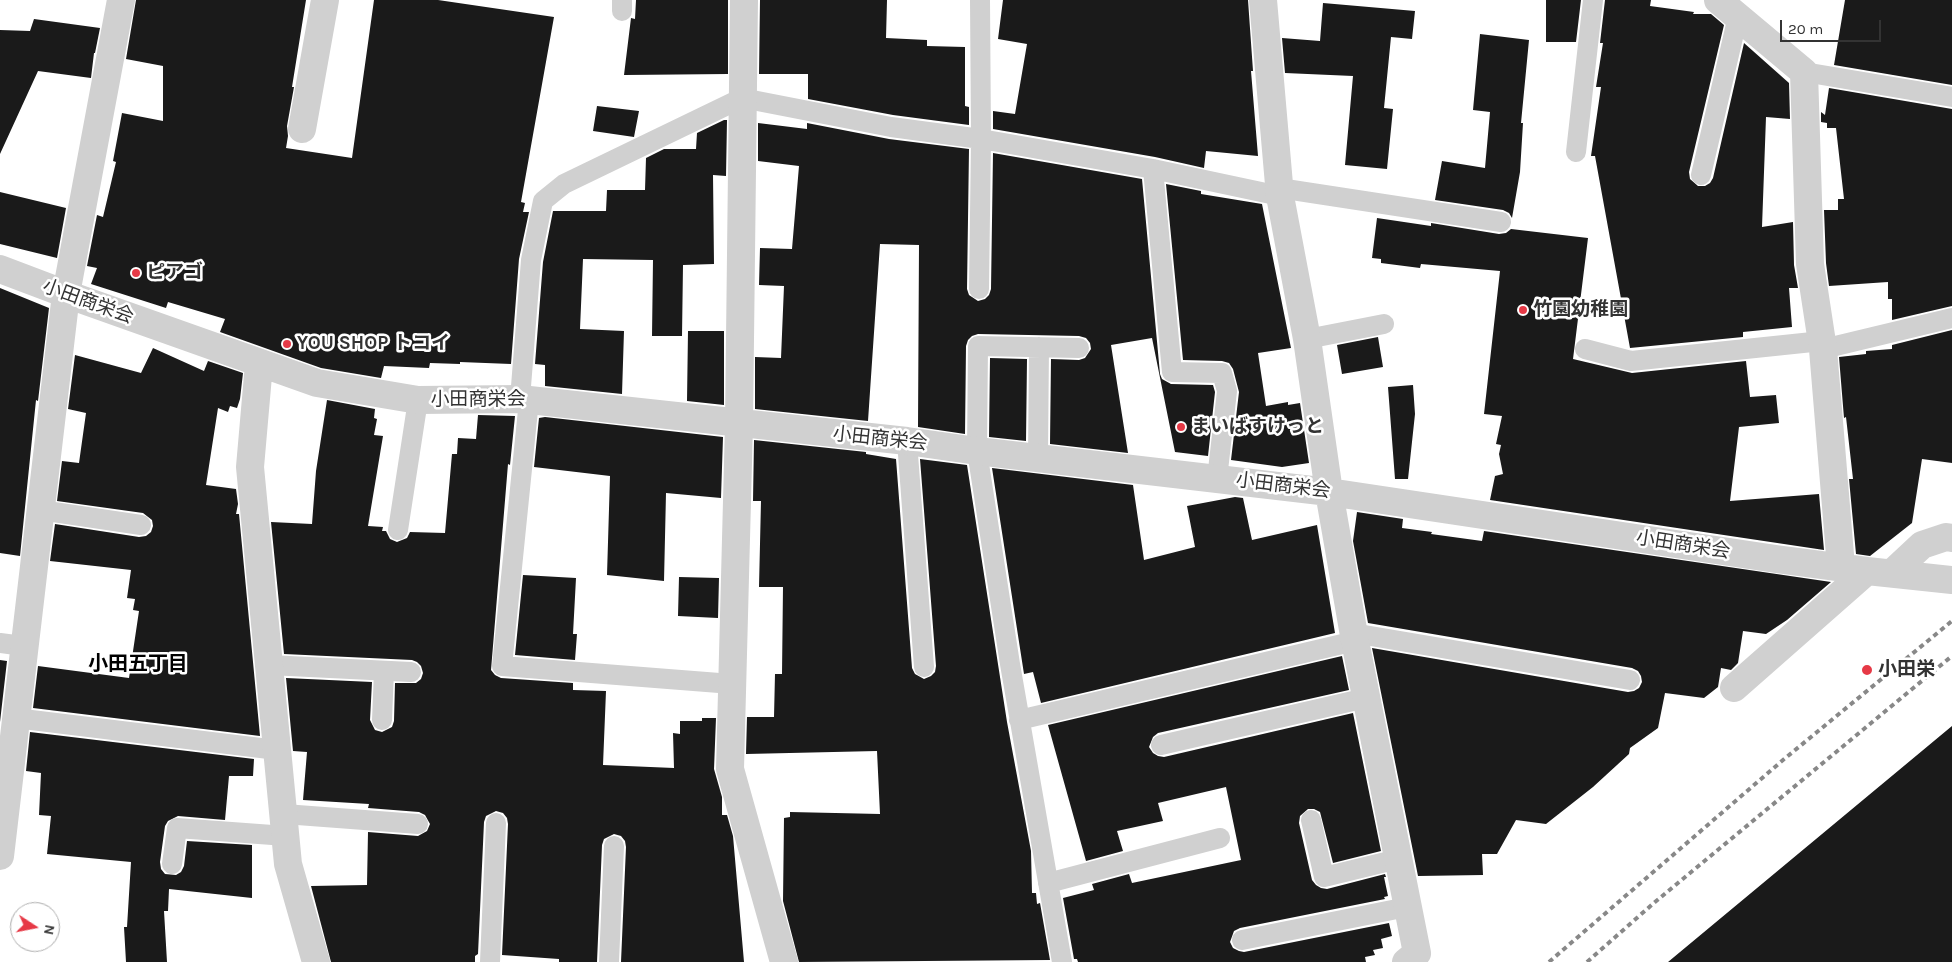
<!DOCTYPE html>
<html>
<head>
<meta charset="utf-8">
<style>
	body { margin:0 }
	#map { position:relative; width:1952px; height:962px; overflow:hidden; background:#fff; font-family:Karla,sans-serif }
	canvas { display:block }
	.north { position:absolute; left:10px; top:902px; width:50px; height:50px; box-sizing:border-box; background:#fff; border:1px solid #adadad; border-radius:50%; rotate:101deg; font-size:14px; font-weight:700; line-height:20px; text-align:center; color:#333 }
	.north::after { content:''; display:block; margin:auto; width:18px; height:22px; background:#e63946; clip-path:polygon(50% 0,100% 100%,50% 72%,0 100%) }
	.scale { position:absolute; left:1780px; top:20px; width:101px; height:22px; box-sizing:border-box; border:2px solid #333; border-top:0; padding-left:6px; font-size:15px; line-height:18px; white-space:nowrap; color:#333; -webkit-text-stroke:4px #fff; paint-order:stroke }
</style>
</head>
<body>
<div id="map">
<canvas width="1952" height="962"></canvas>
<div class="north">N</div>
<div class="scale">20 m</div>
</div>
<script>
const c = document.querySelector('canvas').getContext('2d');
c.lineJoin = 'round';
function fillPath(path, color) {
  c.fillStyle = color;
  c.fill(path, 'evenodd');
}
function shape(rows) {
  const path = new Path2D();
  for (const r of rows) {
    path.moveTo(r[0], r[1]);
    for (let i = 2; i < r.length; i += 2) path.lineTo(r[i], r[i + 1]);
  }
  return path;
}
function stroke(path, color, width, dash) {
  c.strokeStyle = color;
  c.lineWidth = width;
  c.lineCap = dash ? 'butt' : 'round';
  c.setLineDash(dash || []);
  c.stroke(path);
}
function drawText(font, color, halo, rows, align = 'center') {
  c.font = font + ' Karla,"Noto Sans JP",sans-serif';
  c.lineWidth = 5;
  c.setLineDash([]);
  c.textBaseline = 'middle';
  c.strokeStyle = halo;
  c.fillStyle = color;
  for (const [text, x, y, turn = 0] of rows) {
    c.save();
    c.translate(x, y);
    c.rotate((+turn || 0) * Math.PI / 180);
    c.textAlign = isNaN(turn) ? turn : align;
    if (halo) c.strokeText(text, 0, 0);
    c.fillText(text, 0, 0);
    c.restore();
  }
}
fillPath(shape([
	[136,0,306,0,292,87,294,87,287,126,288,136,286,148,352,158,374,0,438,0,554,17,521,202,525,203,523,212,529,212,519,259,511,364,460,362,460,364,430,363,429,368,384,366,381,378,321,368,220,332,225,319,168,302,166,308,91,284,97,268,87,266,97,215,103,217,116,162,113,161,122,113,163,121,163,66,126,59],
	[636,0,728,0,728,74,624,75,631,18,635,19],
	[760,0,887,0,886,38,927,40,927,46,965,47,965,106,969,107,969,125,893,115,808,99,808,74,759,74],
	[1003,0,1248,0,1253,71,1251,71,1258,156,1206,151,1204,168,1155,157,993,129,993,111,1015,114,1027,44,998,39],
	[1546,0,1581,0,1576,42,1546,42],
	[1605,0,1651,0,1650,6,1694,12,1693,14,1711,14,1724,25,1689,172,1690,179,1698,186,1705,186,1710,183,1713,178,1744,43,1789,83,1790,119,1766,117,1762,227,1793,222,1794,265,1798,288,1789,288,1792,327,1743,332,1743,337,1630,348,1595,156,1591,156,1601,87,1596,87,1603,43,1600,43],
	[1845,0,1952,0,1952,85,1834,65],
	[1323,3,1415,11,1412,39,1391,37,1384,108,1393,109,1387,169,1345,165,1353,76,1285,73,1282,38,1320,41],
	[34,19,100,28,95,53,94,53,91,78,38,71,0,154,0,30,30,31],
	[1480,34,1529,40,1521,123,1523,123,1520,172,1512,218,1509,213,1503,210,1435,200,1442,161,1485,168,1490,112,1473,110],
	[1829,88,1952,109,1952,306,1892,320,1892,299,1888,299,1888,282,1829,286,1826,263,1824,210,1838,210,1838,199,1844,199,1836,128,1827,128,1827,123,1821,122,1821,112,1825,115],
	[597,106,639,111,634,137,593,131],
	[724,120,727,120,726,176,713,175,714,264,683,265,682,336,652,336,653,260,583,259,580,329,624,331,622,394,545,386,545,365,535,364,543,262,553,211,606,211,607,190,645,190,646,158,664,149,696,149,697,133],
	[758,123,807,129,807,123,889,139,969,149,967,289,969,295,978,301,985,299,989,295,991,289,993,153,1142,179,1160,374,1162,379,1171,384,1213,385,1215,392,1208,456,1175,452,1152,338,1111,345,1128,453,1050,444,1051,359,1079,360,1085,358,1091,349,1090,343,1086,338,1079,336,978,334,972,336,968,340,966,346,965,434,918,427,919,245,880,244,868,421,755,409,755,357,781,358,784,286,759,285,760,248,792,249,799,166,758,161],
	[1166,184,1201,191,1201,194,1262,204,1291,348,1258,353,1266,406,1288,402,1288,405,1300,403,1309,463,1282,467,1231,460,1239,392,1233,369,1229,363,1222,361,1183,360],
	[0,192,66,208,57,258,0,244],
	[1377,218,1431,226,1431,223,1499,234,1506,233,1511,229,1588,238,1573,359,1632,373,1746,361,1750,397,1776,395,1779,423,1739,427,1730,501,1819,494,1824,550,1490,500,1495,476,1503,474,1499,454,1501,445,1496,444,1502,416,1484,414,1500,271,1421,264,1420,268,1381,263,1381,259,1372,258],
	[0,288,49,308,38,401,36,400,20,556,0,553],
	[1952,330,1952,463,1922,459,1912,523,1870,556,1856,554,1849,479,1853,479,1846,417,1844,418,1839,357,1866,354,1866,351,1892,349,1892,345],
	[688,331,724,331,724,405,687,401],
	[1378,337,1383,367,1342,374,1337,345],
	[153,348,204,371,208,361,243,373,240,399,237,408,230,406,228,412,218,408,206,485,236,489,238,504,236,514,239,514,260,736,33,708,38,666,129,678,139,611,133,610,135,599,127,598,131,570,50,561,55,524,139,537,146,536,151,532,153,526,152,520,143,513,57,501,62,461,79,463,86,413,68,409,75,355,141,373],
	[990,358,1027,359,1026,441,989,437],
	[1413,385,1415,414,1408,479,1395,479,1388,387],
	[327,400,375,409,374,418,377,419,374,435,383,436,368,526,383,527,382,531,386,531,390,539,397,542,407,538,410,532,445,533,452,454,457,454,458,438,476,439,478,415,515,416,510,465,508,464,491,670,495,675,501,678,573,683,573,690,606,691,603,765,674,768,673,733,680,734,680,721,702,721,702,718,716,718,714,769,722,797,722,815,727,815,733,836,744,962,621,962,626,847,625,841,621,836,614,834,604,839,602,845,597,962,559,962,559,959,502,955,508,824,507,818,503,813,496,811,486,816,484,822,478,954,475,956,475,962,331,962,311,886,367,885,368,832,418,836,427,831,430,824,425,815,419,812,368,808,369,804,303,800,307,752,293,751,286,678,372,682,370,720,375,730,382,732,392,727,394,721,395,683,416,683,421,679,423,673,421,666,417,662,412,660,284,654,271,522,312,524,316,471],
	[545,417,723,437,721,498,666,493,664,581,607,575,610,476,534,467,539,418],
	[754,440,866,452,866,454,896,459,912,668,915,674,924,679,931,676,935,672,936,666,920,459,967,465,1007,722,1031,851,1032,893,1036,893,1037,904,1040,903,1050,960,799,962,783,901,784,818,790,817,790,812,880,814,877,751,746,754,747,717,774,717,775,674,782,674,783,587,759,587,761,501,753,501],
	[992,468,1133,485,1144,560,1195,547,1187,506,1235,497,1243,498,1252,540,1317,525,1335,633,1041,703,1033,672,1024,674],
	[1357,512,1403,519,1402,528,1432,532,1431,534,1482,541,1484,531,1831,582,1787,620,1766,634,1743,631,1738,663,1731,670,1721,668,1718,687,1704,698,1665,693,1658,728,1630,748,1629,754,1593,787,1546,824,1516,820,1497,854,1482,854,1483,875,1418,876,1372,648,1628,692,1634,691,1639,688,1642,682,1641,676,1638,671,1632,668,1368,623,1353,541],
	[523,575,576,578,573,634,577,634,575,660,515,655],
	[679,577,719,578,718,618,678,616],
	[1342,656,1349,690,1158,733,1153,737,1149,747,1153,753,1158,756,1164,757,1353,713,1381,851,1333,863,1320,812,1314,809,1308,809,1300,816,1299,823,1312,880,1316,885,1321,888,1327,889,1385,874,1386,877,1384,877,1388,896,1384,897,1385,899,1240,928,1234,931,1230,942,1233,948,1239,951,1244,952,1389,923,1392,936,1381,939,1383,948,1373,950,1375,955,1365,957,1366,962,1078,962,1077,959,1074,959,1063,898,1094,890,1092,884,1129,874,1132,883,1241,860,1226,787,1158,803,1163,821,1117,831,1123,851,1086,861,1048,725],
	[0,660,7,661,0,722],
	[1952,726,1952,962,1668,962],
	[30,732,254,759,253,776,229,776,225,820,178,816,168,821,165,826,160,862,161,869,165,874,176,875,181,872,184,866,187,841,252,845,252,898,169,889,168,911,164,911,167,962,126,962,124,927,127,927,131,862,47,854,51,816,39,815,41,773,26,771]
]), '#1a1a1a');
stroke(shape([
	[622,11,622,0],
	[1804,72,1952,97],
	[1576,152,1593,0],
	[1153,169,1172,372,1222,373,1227,391,1217,479],
	[1701,175,1738,16],
	[1279,188,1501,222],
	[979,289,981,139,980,0],
	[1307,339,1384,324],
	[1585,349,1631,361,1822,341],
	[1823,349,1952,318],
	[520,399,531,260,543,201,564,184,742,98,891,127,981,139,1153,169,1280,196],
	[529,400,502,666,732,684],
	[907,441,924,667],
	[1038,458,1039,347],
	[40,510,141,525],
	[398,530,418,400],
	[1353,633,1630,680],
	[0,643,23,646],
	[269,665,411,672],
	[15,718,277,750],
	[382,720,384,671],
	[1019,720,1355,641],
	[1161,745,1366,698],
	[284,814,418,824],
	[1311,820,1324,877,1398,859],
	[172,864,177,828,286,836],
	[1048,883,1220,838],
	[1242,940,1407,907],
	[490,962,496,823],
	[609,962,614,846],
	[1062,962,1010,664,977,451,978,346,1079,348]
]), '#d0d0d0', 20);
stroke(shape([
	[744,0,739,424,730,769,784,962],
	[1263,0,1280,196,1307,339,1329,492,1355,641,1417,953,1406,962],
	[1718,0,1804,72,1810,264,1823,349,1841,567],
	[302,129,325,0],
	[0,269,66,294,317,383,418,400,520,399,907,441,977,451,1329,492,1776,559,1867,571,1952,580],
	[259,364,250,467,288,864,316,962],
	[1892,573,1922,545,1946,537,1952,538],
	[1734,688,1867,571],
	[0,856,66,294,121,0]
]), '#d0d0d0', 28);
stroke(shape([
	[1549,962,1783,760,1952,621],
	[1587,962,1655,902,1952,656]
]), '#888', 4, [5, 4]);
for (const [x, y, r, color] of [
	[136,273,5,"#e63946"],
	[1523,310,5,"#e63946"],
	[287,344,5,"#e63946"],
	[1181,427,5,"#e63946"],
	[1867,670,6,"#e63946"]
]) {
  const dot = new Path2D();
  dot.arc(x, y, r, 0, 2 * Math.PI);
  c.fillStyle = color;
  c.fill(dot);
  stroke(dot, '#fff', 2);
}
drawText('bold 19px', '#333', '#fff', [
	["ピアゴ",146,273],
	["竹園幼稚園",1533,310],
	["YOU SHOP トコイ",297,344],
	["まいばすけっと",1191,427],
	["小田栄",1878,670]
], 'left');
drawText('19px', '#333', '#fff', [
	["小田商栄会",88,302,20],
	["小田商栄会",478,400],
	["小田商栄会",880,439,6],
	["小田商栄会",1283,486,7],
	["小田商栄会",1683,545,9]
]);
drawText('bold 20px', '#000', '#fff', [
	["小田五丁目",138,664]
]);
</script>
</body>
</html>
